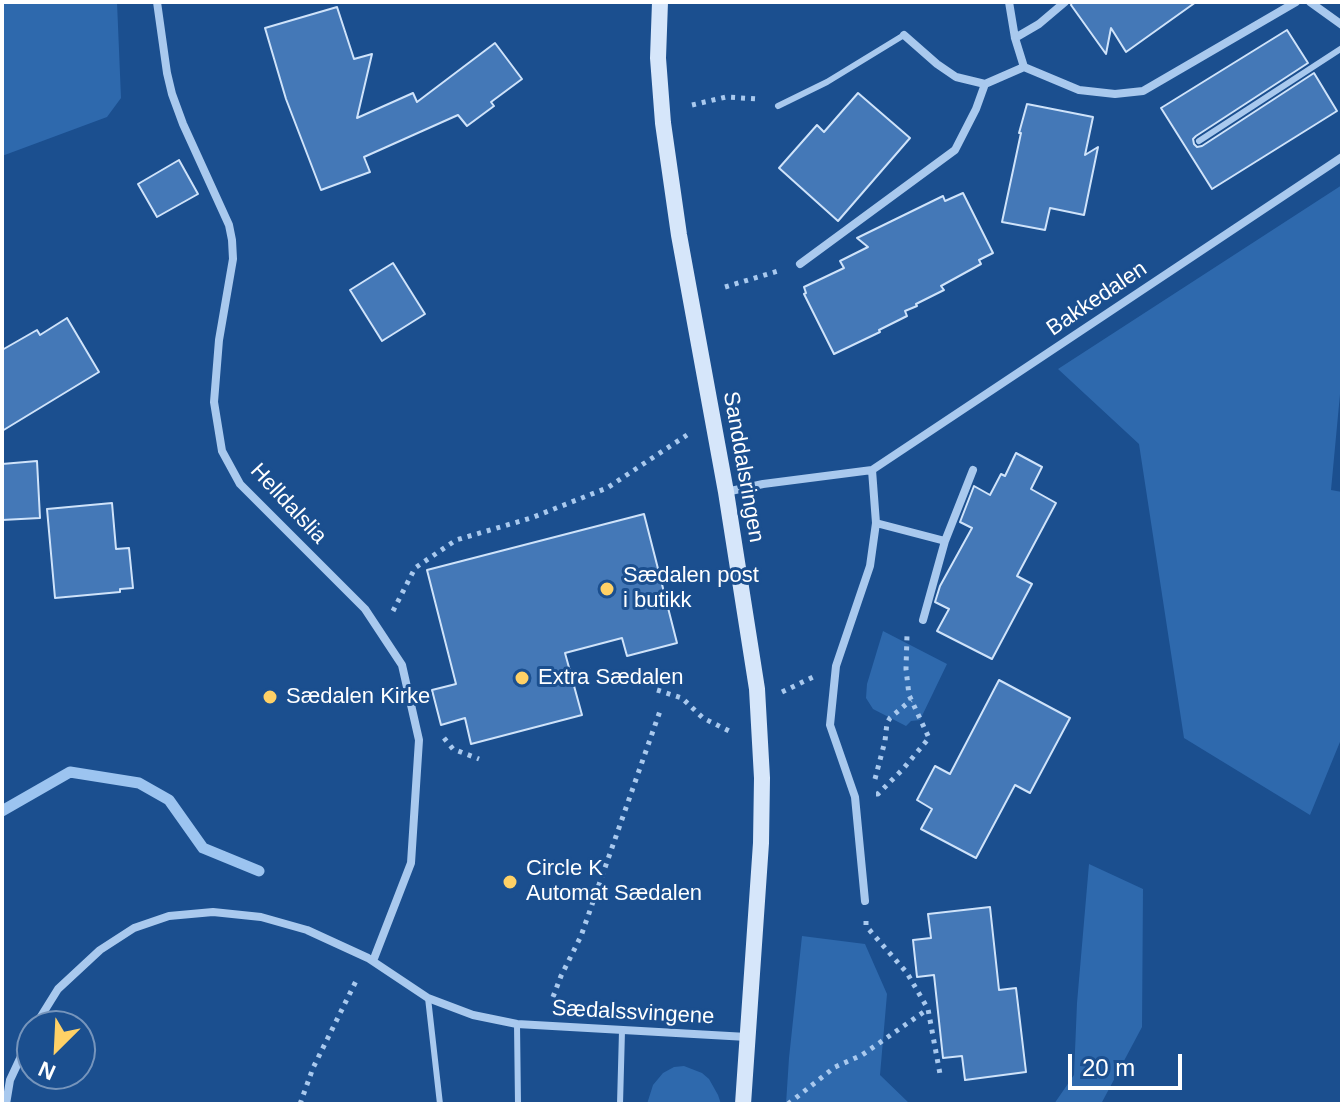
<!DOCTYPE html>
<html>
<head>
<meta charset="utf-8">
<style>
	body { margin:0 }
	#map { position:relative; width:1344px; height:1106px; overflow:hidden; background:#1b4f8f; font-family:Arial,sans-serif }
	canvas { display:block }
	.frame { position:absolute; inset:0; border:4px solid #fff; pointer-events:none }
	.north { position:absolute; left:16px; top:1010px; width:80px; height:80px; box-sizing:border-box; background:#1b4f8f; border:2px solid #7695bc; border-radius:50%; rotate:204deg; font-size:22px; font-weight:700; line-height:32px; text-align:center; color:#fff }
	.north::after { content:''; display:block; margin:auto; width:28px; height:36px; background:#ffd166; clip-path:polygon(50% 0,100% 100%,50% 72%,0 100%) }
	.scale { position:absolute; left:1068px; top:1054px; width:114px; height:36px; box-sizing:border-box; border:4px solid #fff; border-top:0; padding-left:10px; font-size:24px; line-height:28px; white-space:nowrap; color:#fff; -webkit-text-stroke:6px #1b4f8f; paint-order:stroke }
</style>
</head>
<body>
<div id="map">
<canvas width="1344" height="1106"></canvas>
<div class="frame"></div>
<div class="north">N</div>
<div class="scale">20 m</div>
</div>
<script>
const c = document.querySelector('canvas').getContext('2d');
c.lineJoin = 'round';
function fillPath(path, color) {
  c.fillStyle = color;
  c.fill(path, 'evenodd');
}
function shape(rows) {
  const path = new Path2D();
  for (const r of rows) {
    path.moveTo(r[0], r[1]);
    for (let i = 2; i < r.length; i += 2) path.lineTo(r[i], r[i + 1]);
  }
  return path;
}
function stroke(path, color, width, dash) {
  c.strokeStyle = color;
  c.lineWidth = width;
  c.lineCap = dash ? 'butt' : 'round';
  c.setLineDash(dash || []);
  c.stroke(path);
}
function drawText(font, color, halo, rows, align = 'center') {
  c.font = font + ' Arial,sans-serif';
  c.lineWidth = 6;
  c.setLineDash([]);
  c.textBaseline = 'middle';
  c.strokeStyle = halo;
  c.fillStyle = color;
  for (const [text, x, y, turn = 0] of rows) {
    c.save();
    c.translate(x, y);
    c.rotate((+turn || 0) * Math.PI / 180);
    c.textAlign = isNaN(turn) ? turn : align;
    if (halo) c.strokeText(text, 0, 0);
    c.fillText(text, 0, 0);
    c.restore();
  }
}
fillPath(shape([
	[2,2,117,2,121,98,107,117,2,156],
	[1342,185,1342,373,1331,490,1342,492,1342,737,1310,815,1184,738,1139,444,1058,369],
	[883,631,947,664,920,720,911,721,906,726,873,709,866,698,867,684],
	[1089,864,1143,889,1142,1027,1101,1104,1054,1104,1074,1075,1077,1003],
	[802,936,865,944,887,994,880,1075,910,1104,786,1104,789,1058],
	[684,1066,702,1073,709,1079,718,1095,721,1104,647,1104,653,1085,663,1073,674,1067]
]), '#2e69ad');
stroke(shape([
	[2,811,70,772,139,783,169,800,203,848,259,871]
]), '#9cc4f0', 11);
const building = shape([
	[1072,2,1196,2,1126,52,1111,28,1106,54,1071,5,1072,2],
	[337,7,354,59,372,54,357,118,413,93,417,102,495,43,522,79,491,102,494,106,467,126,458,115,364,157,370,172,321,190,286,99,265,28,337,7],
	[1287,30,1308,63,1196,136,1193,139,1194,144,1197,147,1202,146,1314,73,1337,111,1212,189,1161,108,1287,30],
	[858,93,910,138,838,221,779,168,817,125,824,132,858,93],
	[1027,104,1093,117,1085,155,1098,147,1084,215,1050,208,1045,230,1002,222,1021,133,1019,133,1027,104],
	[179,160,198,194,157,217,138,184,179,160],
	[963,193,993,253,979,260,981,264,941,286,944,290,916,304,917,306,905,311,907,316,879,330,880,332,834,354,804,294,806,293,804,287,844,268,840,261,868,247,857,238,943,196,945,201,963,193],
	[393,263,425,314,382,341,350,290,393,263],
	[67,318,99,372,2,431,2,350,37,330,40,335,67,318],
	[1016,453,1042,467,1031,489,1056,503,1017,576,1032,584,992,659,937,631,949,609,935,602,940,586,972,528,960,522,974,486,990,495,1001,474,1005,476,1016,453],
	[37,461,40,518,2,520,2,464,37,461],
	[112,503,116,549,129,548,133,588,120,589,120,592,55,598,47,509,112,503],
	[644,514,677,643,627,656,622,638,565,653,582,715,471,744,465,718,441,725,432,690,456,684,427,570,644,514],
	[999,680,1070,718,1030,793,1015,785,976,858,921,829,932,809,917,800,935,766,950,774,999,680],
	[990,907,999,990,1016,988,1026,1072,965,1080,962,1056,943,1058,934,975,917,977,913,940,931,938,928,914,990,907]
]);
fillPath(building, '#4478b7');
stroke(building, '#cfe3fa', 2);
stroke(shape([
	[692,105,726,97,758,99],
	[725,287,778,271],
	[393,611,415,568,456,540,531,518,607,488,687,435],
	[657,690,682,698,703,718,731,732],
	[782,692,813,677],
	[444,738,453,749,479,759],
	[875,779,885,741,887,723,890,718,911,700],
	[876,794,878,794,903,769,929,738,909,695,906,669,907,635],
	[866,921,866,926,907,973,928,1009,940,1074],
	[553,997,561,976,581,936,660,711],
	[300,1104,313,1068,358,977],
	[788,1104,835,1067,862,1055,928,1009]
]), '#a9c9ee', 5, [4, 6]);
stroke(shape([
	[778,106,827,82,904,35],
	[1199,141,1342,48],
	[428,998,440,1104],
	[517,1024,518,1104],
	[620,1104,622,1031]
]), '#a9c9ee', 6);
stroke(shape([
	[157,2,167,73,172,94,183,124,229,225,232,240,233,259,219,340,214,402,222,451,240,484,365,609,402,665,419,740,411,863,373,961],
	[1009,2,1015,38,1024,67,1079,90,1115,94,1143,91,1296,2],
	[1310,2,1342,25],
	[904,35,937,64,956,77,985,84],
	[1015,38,1039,24,1065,2],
	[800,264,955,150,976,109,985,84,1024,67],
	[726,492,763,484,872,470,1342,157],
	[876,523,945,541,923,620],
	[945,541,973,470],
	[865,901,855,797,830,725,836,666,870,566,876,523,872,470],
	[35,1026,58,989,100,950,134,928,169,916,213,912,261,917,307,930,368,958,428,998,473,1015,517,1024,747,1037],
	[6,1104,10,1080,32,1033]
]), '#a9c9ee', 8);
stroke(shape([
	[660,2,658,58,663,123,679,235,726,492,757,689,762,778,761,843,743,1104]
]), '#d6e6fa', 16);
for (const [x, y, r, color] of [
	[607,589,8,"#ffd166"],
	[522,678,8,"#ffd166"],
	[270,697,8,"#ffd166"],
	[510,882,8,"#ffd166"]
]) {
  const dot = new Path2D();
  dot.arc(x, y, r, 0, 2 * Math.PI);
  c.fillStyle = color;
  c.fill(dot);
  stroke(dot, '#1b4f8f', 3);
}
drawText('22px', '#fff', '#1b4f8f', [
	["Bakkedalen",1097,299,-34],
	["Sanddalsringen",743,467,80],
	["Helldalslia",288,504,47],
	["Sædalssvingene",633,1013,3]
]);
drawText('22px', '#fff', '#1b4f8f', [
	["Sædalen post",623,576],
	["i butikk",623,601],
	["Extra Sædalen",538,678],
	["Sædalen Kirke",286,697],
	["Circle K",526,869],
	["Automat Sædalen",526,894]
], 'left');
</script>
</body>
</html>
